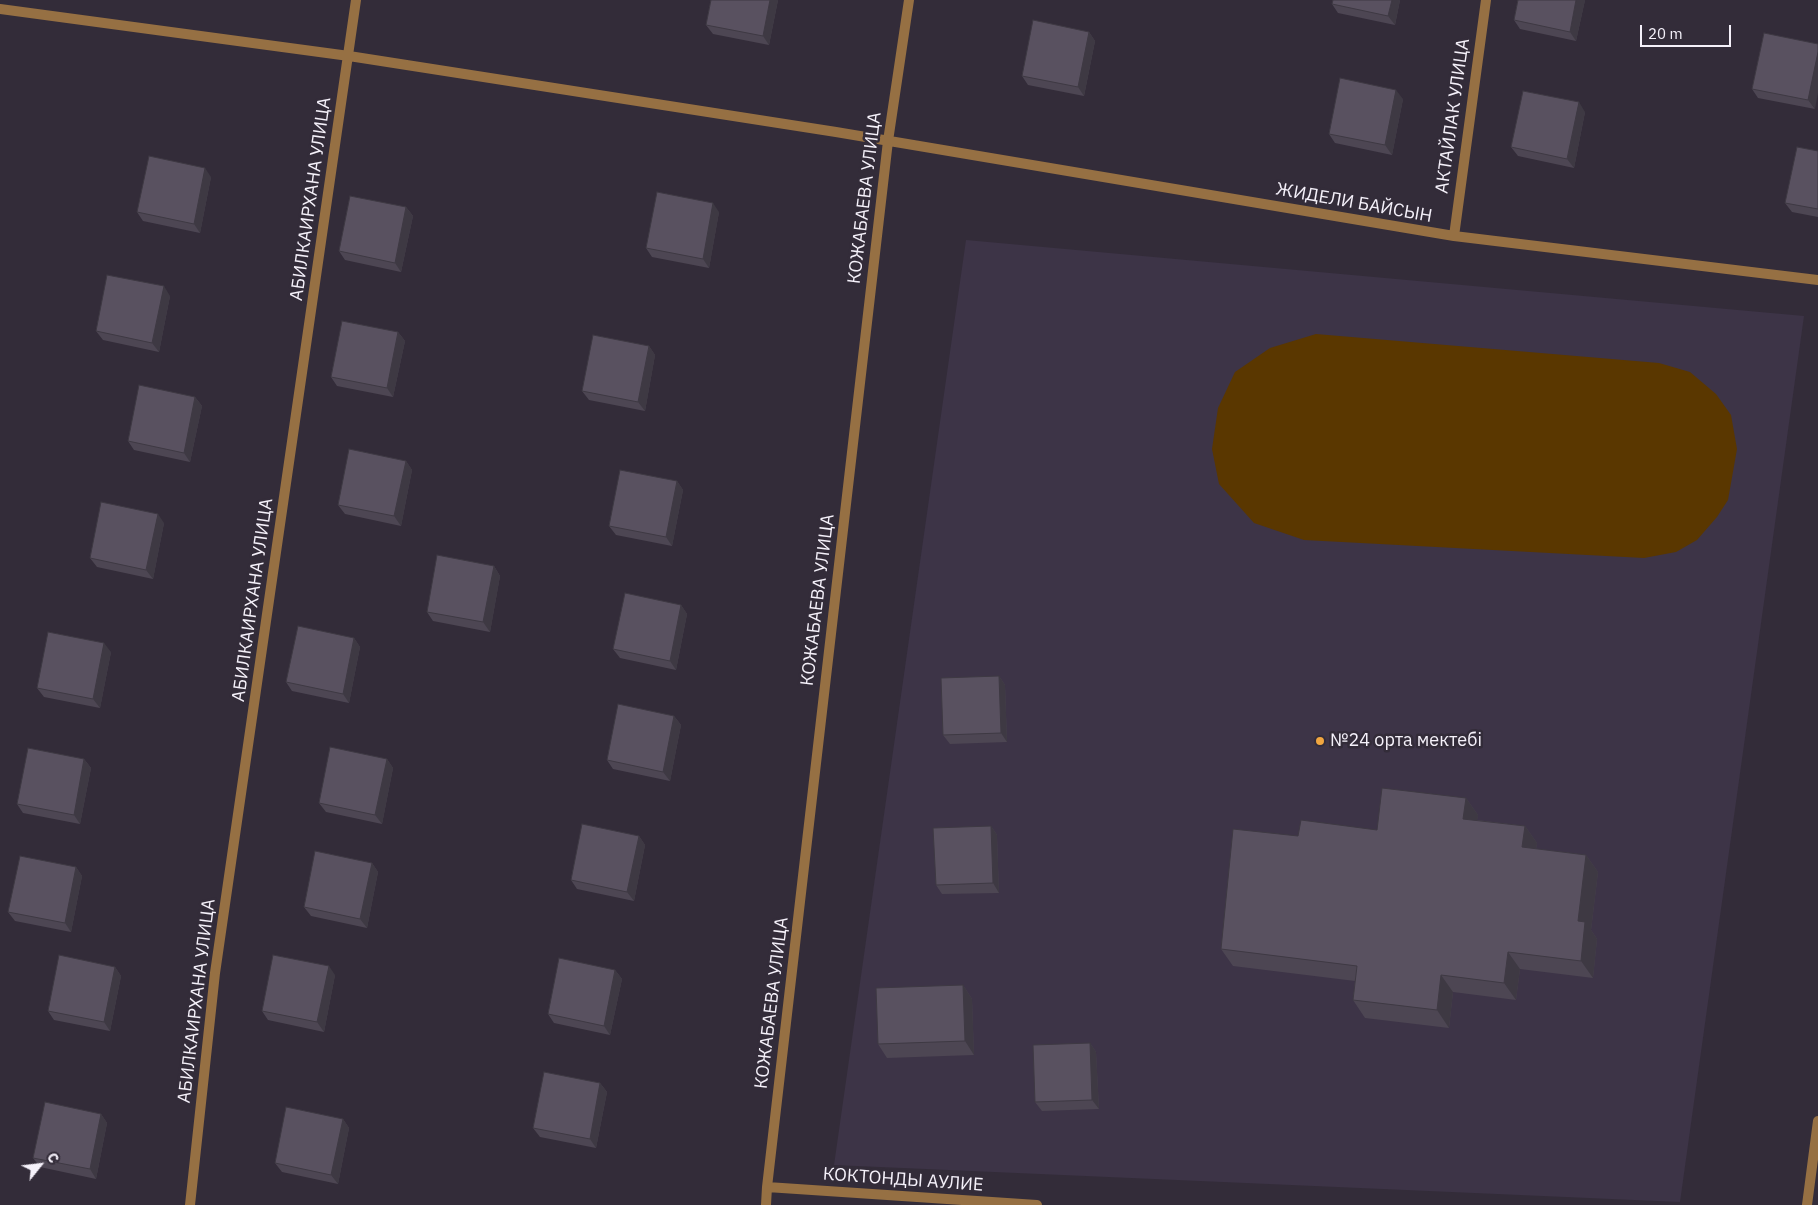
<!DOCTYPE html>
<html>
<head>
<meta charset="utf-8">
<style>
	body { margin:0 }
	#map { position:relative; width:1818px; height:1205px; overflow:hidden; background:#332c39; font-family:"IBM Plex Sans",sans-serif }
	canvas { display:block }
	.north { position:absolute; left:15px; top:1140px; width:50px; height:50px; -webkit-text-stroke:4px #332c39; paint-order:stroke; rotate:61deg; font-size:14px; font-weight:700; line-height:20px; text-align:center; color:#f5f1fa }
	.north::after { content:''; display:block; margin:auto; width:18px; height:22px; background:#f5f1fa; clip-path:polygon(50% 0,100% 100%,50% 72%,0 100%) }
	.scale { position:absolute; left:1640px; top:25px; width:91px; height:22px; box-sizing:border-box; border:2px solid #f5f1fa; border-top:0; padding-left:6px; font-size:15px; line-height:18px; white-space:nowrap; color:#f5f1fa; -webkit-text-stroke:4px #332c39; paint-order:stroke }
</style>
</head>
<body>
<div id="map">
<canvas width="1818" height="1205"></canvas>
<div class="north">С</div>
<div class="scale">20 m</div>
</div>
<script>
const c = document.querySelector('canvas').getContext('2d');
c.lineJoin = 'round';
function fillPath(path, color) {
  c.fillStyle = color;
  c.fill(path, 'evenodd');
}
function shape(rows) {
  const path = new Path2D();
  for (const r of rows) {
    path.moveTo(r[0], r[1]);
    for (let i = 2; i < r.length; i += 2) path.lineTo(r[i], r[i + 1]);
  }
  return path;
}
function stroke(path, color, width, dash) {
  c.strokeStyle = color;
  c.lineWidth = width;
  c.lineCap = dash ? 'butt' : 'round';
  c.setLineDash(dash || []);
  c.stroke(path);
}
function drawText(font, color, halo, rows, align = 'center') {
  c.font = font + ' "IBM Plex Sans",sans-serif';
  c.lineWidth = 5;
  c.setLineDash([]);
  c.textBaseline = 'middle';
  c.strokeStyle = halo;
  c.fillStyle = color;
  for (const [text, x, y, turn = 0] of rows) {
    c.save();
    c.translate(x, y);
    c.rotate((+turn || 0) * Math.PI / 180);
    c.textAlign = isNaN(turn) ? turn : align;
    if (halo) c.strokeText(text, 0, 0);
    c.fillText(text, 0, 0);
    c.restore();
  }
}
fillPath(shape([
	[966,240,1804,316,1680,1202,834,1165]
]), '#3d3447');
fillPath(shape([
	[1316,334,1659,363,1690,372,1716,394,1731,415,1737,449,1728,500,1717,517,1697,540,1676,552,1644,558,1304,540,1254,523,1219,484,1212,449,1218,408,1235,372,1270,348]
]), '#5a3700');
stroke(shape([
	[0,9,349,56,836,132,1454,236,1818,280],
	[1454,236,1486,0],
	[767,1187,1037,1205],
	[190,1205,215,973,356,0],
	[766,1205,767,1187,888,141,909,0],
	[1807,1205,1818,1121]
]), '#967043', 10);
fillPath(shape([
	[711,0,778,0,769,45,713,34,706,25],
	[1400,0,1395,25,1338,13,1332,4],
	[1518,0,1585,0,1576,41,1520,29,1514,20],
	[1089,32,1095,41,1084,96,1028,85,1022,76],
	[1764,33,1815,109,1758,98,1752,89],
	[1403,99,1392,155,1335,143,1329,134],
	[1585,112,1574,168,1518,156,1511,147],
	[1818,151,1818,217,1792,212,1785,203],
	[211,177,200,233,143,221,137,212],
	[406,207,413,216,401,272,345,260,339,251],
	[719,212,709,268,652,257,646,248],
	[170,296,159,352,103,340,96,331],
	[398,332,405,341,393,397,337,386,331,377],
	[649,346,655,355,645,411,589,400,582,391],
	[195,397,202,406,190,462,134,450,128,441],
	[406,461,412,470,401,526,345,514,338,505],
	[677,481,683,490,672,546,616,535,609,526],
	[164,523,153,579,97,567,90,558],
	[494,566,500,576,490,632,433,621,427,612],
	[681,605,687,614,676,670,620,658,613,649],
	[354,638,360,647,349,703,292,691,286,682],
	[111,652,100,708,44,697,37,688],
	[999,676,1005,685,1007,742,950,744,943,735],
	[674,716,681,725,670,781,613,769,607,760],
	[84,759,91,768,80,824,23,813,17,804],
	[387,759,393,768,382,824,326,812,319,803],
	[1466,798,1478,815,1477,820,1525,826,1537,843,1536,849,1586,855,1598,872,1591,930,1597,939,1593,978,1520,969,1516,1000,1453,992,1449,1028,1365,1018,1353,1000,1355,981,1233,966,1221,949,1298,836,1377,830],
	[991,826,997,835,999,893,942,894,936,885],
	[639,836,645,845,634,901,577,889,571,880],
	[372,863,378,872,367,928,311,916,304,907],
	[76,867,82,876,71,932,15,921,8,912],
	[115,967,121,976,110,1031,54,1020,48,1011],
	[615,970,622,979,610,1035,554,1023,548,1014],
	[335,975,324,1032,268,1020,262,1011],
	[963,985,972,999,974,1055,887,1058,878,1044],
	[1090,1043,1096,1052,1099,1109,1042,1111,1035,1102],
	[600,1083,607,1092,596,1148,540,1137,533,1128],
	[101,1114,107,1123,96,1179,40,1167,33,1158],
	[343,1119,349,1128,338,1184,282,1172,275,1163]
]), '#4d4653');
fillPath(shape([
	[770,0,778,0,769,45,763,36],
	[1392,0,1400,0,1395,25,1388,16],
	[1576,0,1585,0,1576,41,1570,32],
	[1089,32,1095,41,1084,96,1078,87],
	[1818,52,1818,93,1815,109,1808,100],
	[1396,90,1403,99,1392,155,1385,145],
	[1579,102,1585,112,1574,168,1567,159],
	[205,168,211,177,200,233,194,224],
	[713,203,719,212,709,268,703,259],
	[406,207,413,216,401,272,395,263],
	[164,286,170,296,159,352,152,343],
	[398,332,405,341,393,397,387,388],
	[649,346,655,355,645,411,638,402],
	[195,397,202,406,190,462,184,453],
	[406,461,412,470,401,526,394,516],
	[677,481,683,490,672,546,666,537],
	[158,514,164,523,153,579,146,570],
	[494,566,500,576,490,632,483,622],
	[681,605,687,614,676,670,670,661],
	[354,638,360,647,349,703,343,694],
	[104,643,111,652,100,708,93,699],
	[999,676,1005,685,1007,742,1001,733],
	[674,716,681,725,670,781,663,772],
	[84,759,91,768,80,824,74,815],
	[387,759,393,768,382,824,375,815],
	[1466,798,1478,815,1475,836,1463,819],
	[991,826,997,835,999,893,993,883],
	[1525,826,1537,843,1534,864,1522,847],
	[639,836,645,845,634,901,627,892],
	[1586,855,1598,872,1591,930,1597,939,1593,978,1581,961,1578,921],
	[372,863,378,872,367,928,360,919],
	[76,867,82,876,71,932,65,923],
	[1508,952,1520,969,1516,1000,1504,983],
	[329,966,335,975,324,1032,317,1022],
	[115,967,121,976,110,1031,104,1022],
	[615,970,622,979,610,1035,604,1026],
	[1441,975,1453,992,1449,1028,1437,1010],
	[963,985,972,999,974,1055,965,1041],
	[1090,1043,1096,1052,1099,1109,1092,1100],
	[600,1083,607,1092,596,1148,590,1139],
	[101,1114,107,1123,96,1179,90,1169],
	[343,1119,349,1128,338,1184,331,1175]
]), '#3e3943');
const building = shape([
	[711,0,770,0,763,36,706,25,711,0],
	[1333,0,1392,0,1388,16,1332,4,1333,0],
	[1518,0,1576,0,1570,32,1514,20,1518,0],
	[1033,20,1089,32,1078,87,1022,76,1033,20],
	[1764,33,1818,44,1818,52,1808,100,1752,89,1764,33],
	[1340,78,1396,90,1385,145,1329,134,1340,78],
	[1523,91,1579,102,1567,159,1511,147,1523,91],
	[1797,147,1818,151,1818,209,1785,203,1797,147],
	[149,156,205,168,194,224,137,212,149,156],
	[657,192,713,203,703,259,646,248,657,192],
	[350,196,406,207,395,263,339,251,350,196],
	[107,275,164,286,152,343,96,331,107,275],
	[342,321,398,332,387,388,331,377,342,321],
	[593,335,649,346,638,402,582,391,593,335],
	[139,385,195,397,184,453,128,441,139,385],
	[349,449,406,461,394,516,338,505,349,449],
	[620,470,677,481,666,537,609,526,620,470],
	[101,502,158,514,146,570,90,558,101,502],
	[437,555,494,566,483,622,427,612,437,555],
	[625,593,681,605,670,661,613,649,625,593],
	[298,626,354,638,343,694,286,682,298,626],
	[48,632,104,643,93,699,37,688,48,632],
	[999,676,1001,733,943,735,941,678,999,676],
	[618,704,674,716,663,772,607,760,618,704],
	[330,747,387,759,375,815,319,803,330,747],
	[28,748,84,759,74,815,17,804,28,748],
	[1382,788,1466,798,1463,819,1525,826,1522,847,1586,855,1578,921,1585,922,1581,961,1508,952,1504,983,1441,975,1437,1010,1353,1000,1357,966,1221,949,1233,829,1298,836,1301,820,1377,830,1382,788],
	[582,824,639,836,627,892,571,880,582,824],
	[991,826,993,883,936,885,933,828,991,826],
	[315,851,372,863,360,919,304,907,315,851],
	[20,856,76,867,65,923,8,912,20,856],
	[59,955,115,967,104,1022,48,1011,59,955],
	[273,955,329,966,317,1022,262,1011,273,955],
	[559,958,615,970,604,1026,548,1014,559,958],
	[963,985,965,1041,878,1044,876,988,963,985],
	[1090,1043,1092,1100,1035,1102,1033,1045,1090,1043],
	[544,1072,600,1083,590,1139,533,1128,544,1072],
	[45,1102,101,1114,90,1169,33,1158,45,1102],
	[286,1107,343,1119,331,1175,275,1163,286,1107]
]);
fillPath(building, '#595160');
stroke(building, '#3e3943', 1);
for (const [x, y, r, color] of [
	[1320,741,5,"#f1a640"]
]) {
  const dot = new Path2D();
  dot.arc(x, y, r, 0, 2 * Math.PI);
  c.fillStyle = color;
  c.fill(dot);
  stroke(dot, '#332c39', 2);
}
drawText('18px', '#f5f1fa', '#332c39', [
	["АКТАЙЛАК УЛИЦА",1453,116,-82],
	["КОЖАБАЕВА УЛИЦА",865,198,-83],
	["АБИЛКАИРХАНА УЛИЦА",311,199,-82],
	["ЖИДЕЛИ БАЙСЫН",1354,203,10],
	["АБИЛКАИРХАНА УЛИЦА",253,600,-82],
	["КОЖАБАЕВА УЛИЦА",818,600,-83],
	["АБИЛКАИРХАНА УЛИЦА",197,1001,-83],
	["КОЖАБАЕВА УЛИЦА",772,1003,-83],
	["КОКТОНДЫ АУЛИЕ",903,1180,4]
]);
drawText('18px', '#f5f1fa', '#332c39', [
	["№24 орта мектебі",1330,741]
], 'left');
</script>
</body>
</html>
